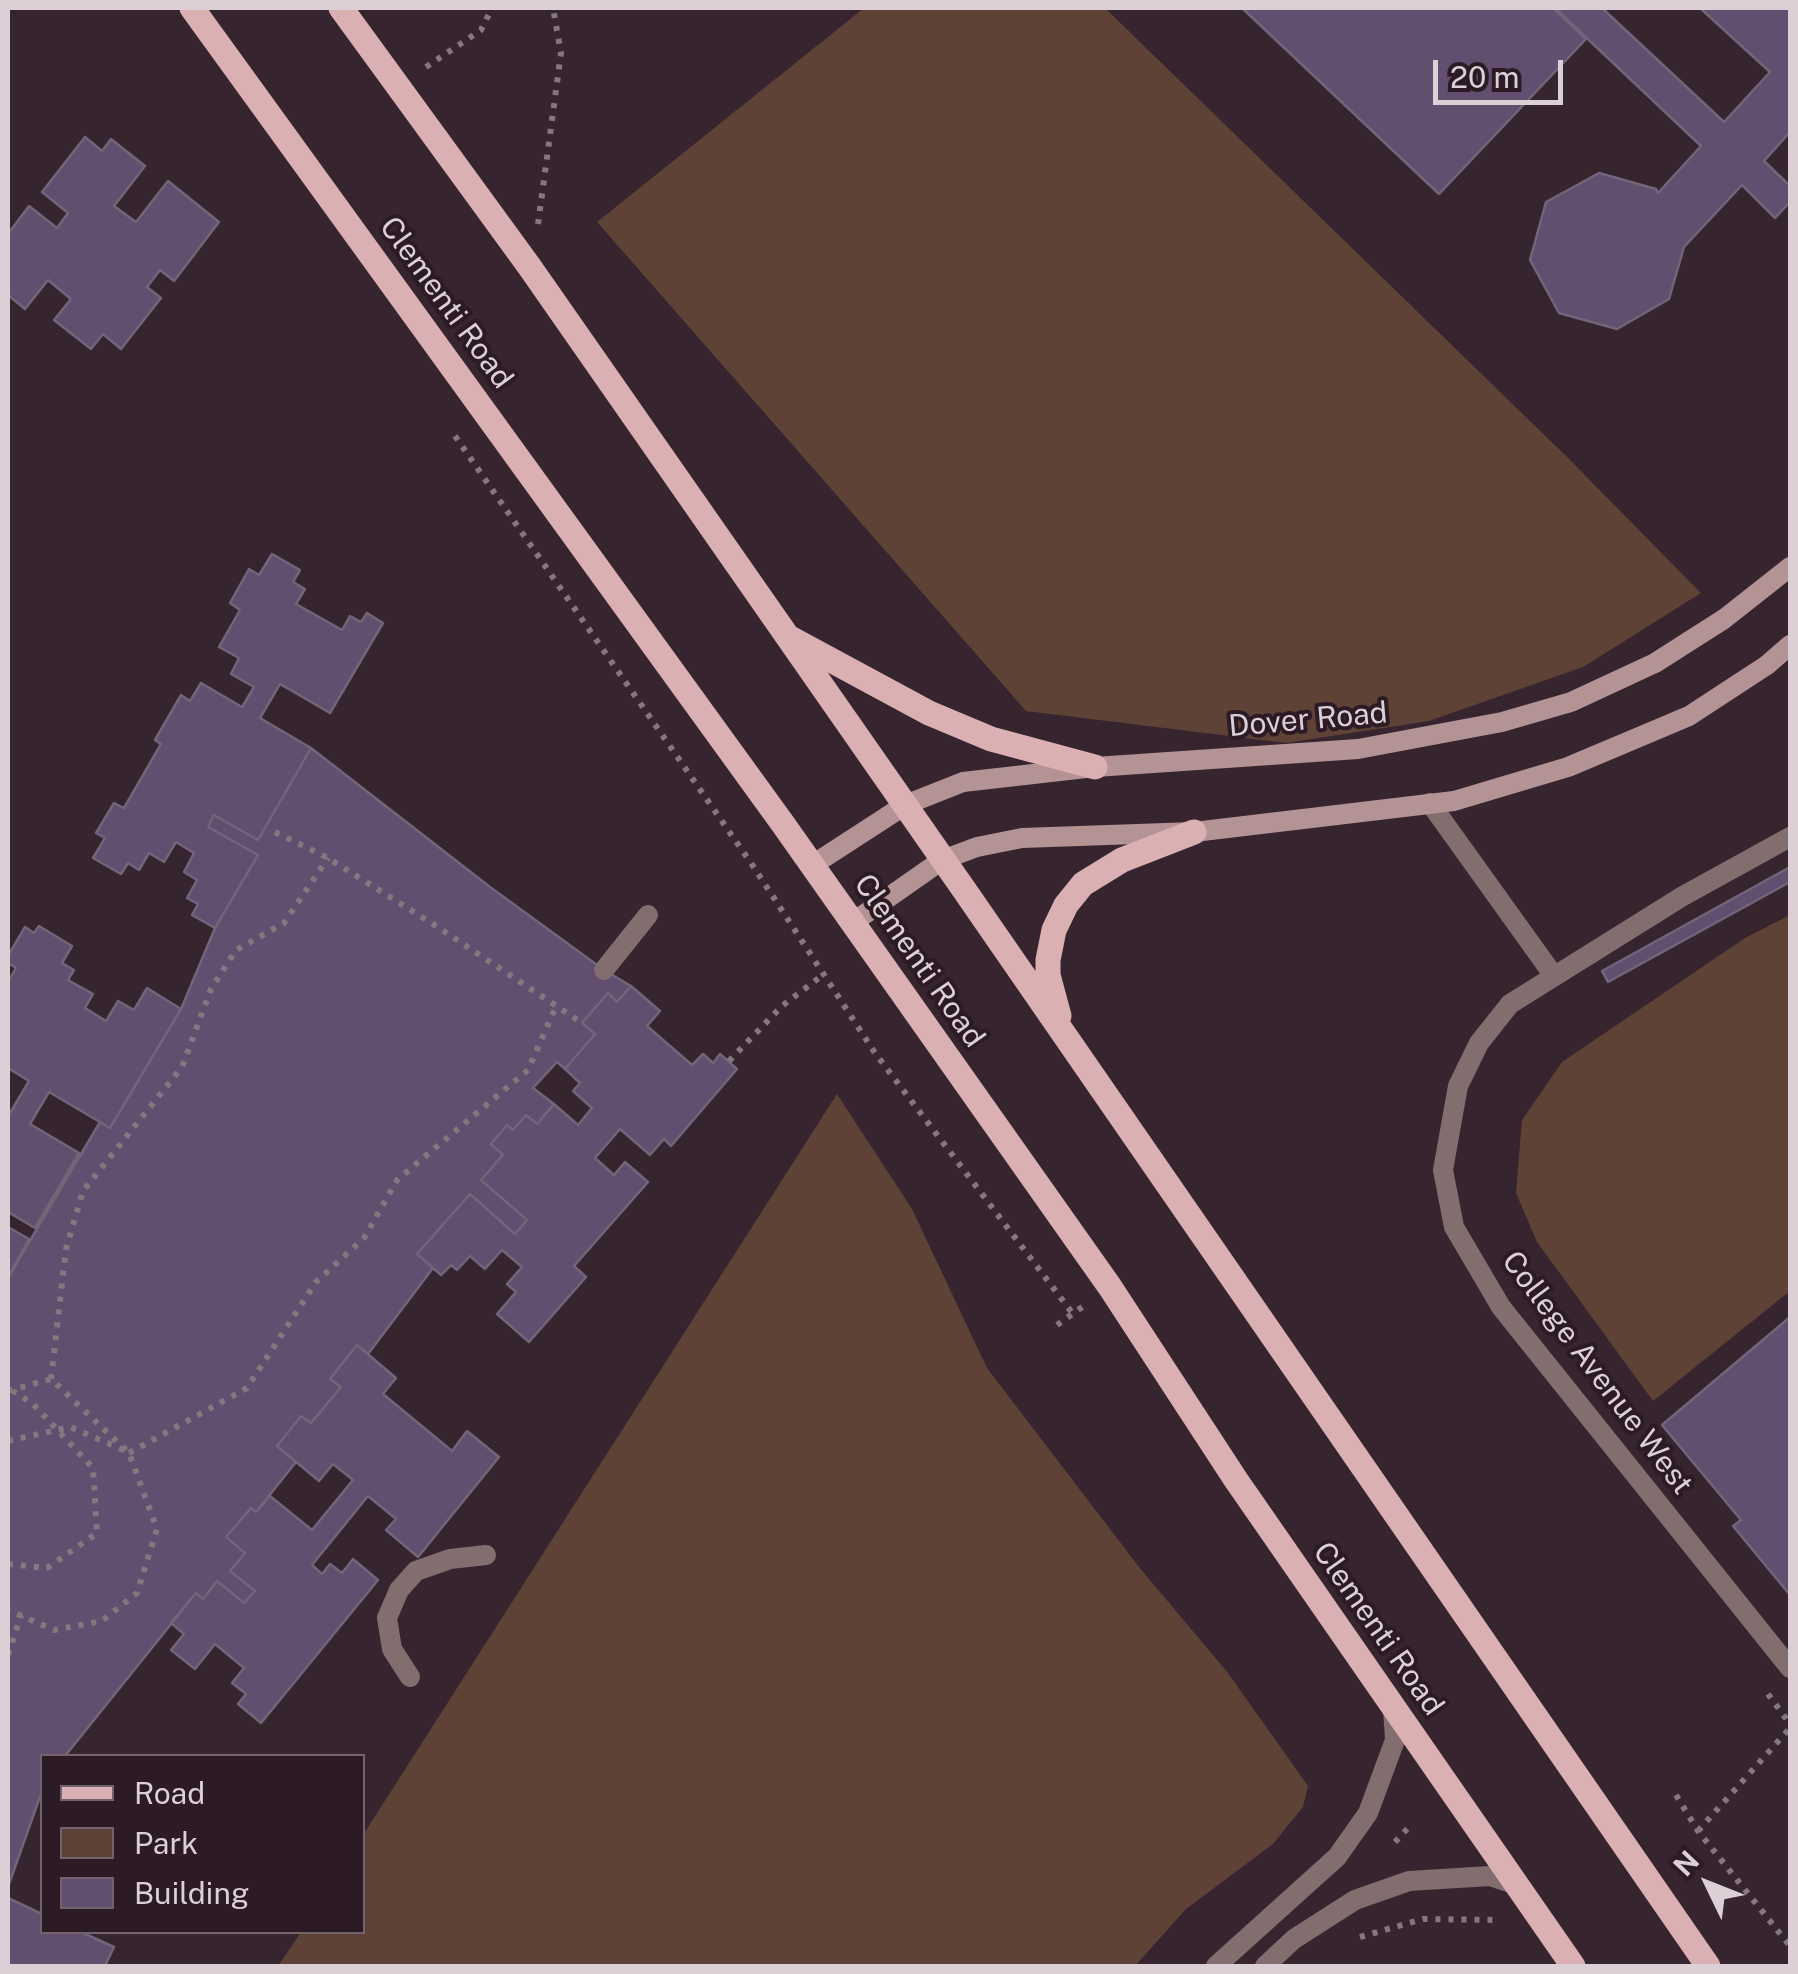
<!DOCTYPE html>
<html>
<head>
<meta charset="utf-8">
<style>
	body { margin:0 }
	#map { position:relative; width:1798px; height:1974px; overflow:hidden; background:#36242f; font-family:"Public Sans",sans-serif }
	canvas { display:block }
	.frame { position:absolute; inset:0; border:10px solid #dccfd6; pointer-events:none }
	.legend { position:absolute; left:40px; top:1754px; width:325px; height:180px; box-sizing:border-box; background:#2c1b25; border:2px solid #72636c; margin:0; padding:12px 18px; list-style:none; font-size:30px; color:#dccfd6 }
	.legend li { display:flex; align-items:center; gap:20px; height:50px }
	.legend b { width:50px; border:2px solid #72636c }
	.north { position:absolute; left:1658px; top:1834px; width:100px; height:100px; -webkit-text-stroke:8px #2c1b25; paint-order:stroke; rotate:313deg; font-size:28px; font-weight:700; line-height:40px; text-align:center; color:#dccfd6 }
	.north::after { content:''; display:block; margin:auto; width:35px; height:45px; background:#dccfd6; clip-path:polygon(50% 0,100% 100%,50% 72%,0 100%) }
	.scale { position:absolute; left:1433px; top:60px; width:130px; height:45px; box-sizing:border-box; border:5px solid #dccfd6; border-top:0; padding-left:12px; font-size:30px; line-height:35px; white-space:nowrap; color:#dccfd6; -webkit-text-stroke:8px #2c1b25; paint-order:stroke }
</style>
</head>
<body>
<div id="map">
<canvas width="1798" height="1974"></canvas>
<div class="frame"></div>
<ul class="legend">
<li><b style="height:12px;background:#dab0b2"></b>Road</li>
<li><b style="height:28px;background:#5e4235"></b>Park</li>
<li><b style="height:28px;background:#624e6f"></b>Building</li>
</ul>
<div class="north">N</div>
<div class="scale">20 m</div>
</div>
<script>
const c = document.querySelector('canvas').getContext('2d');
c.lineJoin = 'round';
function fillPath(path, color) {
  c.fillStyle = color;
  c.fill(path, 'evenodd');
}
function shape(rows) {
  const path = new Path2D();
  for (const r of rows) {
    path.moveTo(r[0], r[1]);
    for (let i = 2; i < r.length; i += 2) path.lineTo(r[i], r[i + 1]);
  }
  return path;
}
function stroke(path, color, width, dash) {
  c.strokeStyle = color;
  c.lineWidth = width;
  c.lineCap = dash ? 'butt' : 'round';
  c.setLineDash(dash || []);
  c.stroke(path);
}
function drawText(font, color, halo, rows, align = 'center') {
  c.font = font + ' "Public Sans",sans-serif';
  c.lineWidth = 8;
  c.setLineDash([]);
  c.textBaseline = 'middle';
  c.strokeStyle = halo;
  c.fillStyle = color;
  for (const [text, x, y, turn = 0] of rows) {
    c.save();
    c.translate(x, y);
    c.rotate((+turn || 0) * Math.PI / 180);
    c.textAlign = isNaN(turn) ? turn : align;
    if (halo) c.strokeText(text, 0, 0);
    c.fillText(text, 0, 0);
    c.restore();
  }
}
fillPath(shape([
	[864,8,1105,8,1566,456,1701,593,1583,667,1429,721,1286,743,1026,711,597,222],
	[1790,915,1790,1291,1653,1401,1537,1242,1516,1193,1522,1120,1562,1062,1745,938],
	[837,1094,912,1209,987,1368,1139,1567,1228,1673,1308,1786,1303,1807,1273,1844,1186,1909,1135,1966,278,1966,301,1932,362,1932,363,1835]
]), '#5e4235');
const building = shape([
	[1242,8,1553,8,1586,39,1439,194,1242,8],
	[1555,8,1602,8,1724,122,1770,72,1700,8,1790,8,1790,132,1764,161,1790,186,1790,202,1775,218,1742,185,1684,247,1669,299,1617,329,1559,313,1530,260,1546,202,1599,173,1656,189,1658,193,1701,146,1555,8],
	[85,137,102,151,111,139,145,166,114,206,136,222,168,181,219,222,174,281,160,270,147,287,161,298,121,349,103,334,91,349,54,320,71,299,48,280,25,309,8,295,8,234,29,206,57,228,68,213,42,192,85,137],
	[272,554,300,570,293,582,305,589,296,604,342,630,350,616,361,622,367,613,383,623,330,713,280,684,260,718,311,748,258,840,214,815,208,827,258,855,215,928,192,915,198,904,187,898,197,880,184,872,194,853,176,842,164,862,149,853,139,870,128,863,121,874,93,858,105,838,96,833,114,803,124,808,161,744,155,740,181,695,190,701,201,683,242,707,254,687,231,674,239,658,219,647,240,610,230,603,249,569,259,575,272,554],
	[311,748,490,887,604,970,631,986,617,1002,608,993,582,1023,595,1034,565,1069,557,1062,533,1088,554,1104,537,1124,526,1115,513,1130,507,1125,491,1144,503,1155,481,1180,527,1220,515,1234,470,1194,417,1254,433,1268,368,1354,357,1345,330,1379,341,1387,311,1423,301,1416,277,1446,296,1462,256,1512,251,1508,226,1537,245,1553,230,1571,255,1591,244,1603,217,1581,203,1599,196,1593,65,1756,42,1756,42,1791,8,1887,8,1278,100,1122,110,1128,181,1009,215,928,258,855,208,827,214,815,258,840,311,748],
	[1790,867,1790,882,1608,982,1602,971,1790,867],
	[39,926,72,946,62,963,74,970,68,980,93,994,85,1008,106,1021,118,1001,134,1010,147,988,181,1009,110,1128,49,1092,30,1124,79,1153,35,1228,8,1212,8,1112,10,1113,29,1081,8,1068,8,982,16,968,8,963,8,956,25,927,34,933,39,926],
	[631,986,660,1011,647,1026,692,1065,703,1054,713,1063,720,1054,737,1069,671,1146,664,1139,650,1155,620,1129,595,1158,614,1175,625,1162,648,1182,574,1266,586,1277,529,1342,497,1314,516,1292,507,1284,522,1267,502,1250,485,1269,470,1256,457,1270,451,1265,441,1275,417,1254,470,1194,515,1234,527,1220,481,1180,503,1155,491,1144,507,1125,513,1130,526,1115,537,1124,554,1104,578,1125,592,1108,573,1091,580,1083,565,1069,595,1034,582,1023,608,993,617,1002,631,986],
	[8,1227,29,1239,8,1277,8,1227],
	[1790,1317,1790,1595,1733,1526,1741,1520,1662,1425,1790,1317],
	[357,1345,396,1378,383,1394,452,1451,467,1431,499,1457,418,1557,386,1530,396,1519,368,1496,312,1565,322,1574,330,1564,342,1573,353,1559,378,1580,261,1723,238,1704,246,1694,232,1683,244,1668,215,1644,195,1669,171,1650,184,1634,171,1623,196,1593,203,1599,217,1581,244,1603,255,1591,230,1571,245,1553,226,1537,251,1508,256,1512,270,1496,312,1530,353,1480,333,1464,319,1481,277,1446,301,1416,311,1423,341,1387,330,1379,357,1345],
	[8,1898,42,1914,42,1932,81,1932,114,1947,105,1966,8,1966,8,1898]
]);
fillPath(building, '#624e6f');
stroke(building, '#716679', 2.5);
stroke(shape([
	[426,67,481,30,492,8],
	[538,224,561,53,553,8],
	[455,436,753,866,875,1053,1073,1314],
	[275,832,328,858,433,924,582,1023],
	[729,1061,782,1006,824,974],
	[1057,1325,1085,1305],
	[51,1379,66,1249,83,1191,182,1067,211,989,236,950,284,923,328,858],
	[8,1391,51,1379,129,1453,157,1529,137,1593,102,1621,54,1630,8,1610],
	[8,1441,70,1427,124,1450],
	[129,1453,247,1388,316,1282,364,1238,397,1180,528,1070,557,1004],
	[8,1564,47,1568,97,1533,93,1468,33,1404,13,1391],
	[8,1655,21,1615],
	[1768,1694,1790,1724],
	[1676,1795,1698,1831,1790,1946],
	[1698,1831,1790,1728],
	[1395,1842,1408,1828],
	[1360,1937,1423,1919,1498,1920]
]), '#86767f', 6, [5, 8]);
stroke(shape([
	[410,1677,392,1649,387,1618,399,1590,416,1571,450,1559,486,1555]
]), '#826d6f', 20);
stroke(shape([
	[1430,803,1554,976],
	[1790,837,1683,896,1510,1004,1479,1043,1458,1086,1443,1170,1454,1227,1501,1307,1790,1668],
	[604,970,648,915],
	[1216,1966,1337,1857,1368,1813,1395,1740,1393,1708],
	[1265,1966,1294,1939,1355,1900,1409,1881,1490,1876,1514,1884]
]), '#826d6f', 20);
stroke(shape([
	[811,866,905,805,963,782,1095,767,1358,749,1502,722,1571,702,1655,663,1724,619,1790,567],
	[852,923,942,860,977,847,1022,838,1194,832,1454,801,1568,767,1689,716,1767,665,1790,645]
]), '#b49395', 20);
stroke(shape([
	[192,8,783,824,1110,1287,1236,1480,1573,1966],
	[341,8,529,266,965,891,1708,1966],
	[790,638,929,713,991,739,1095,767],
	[1059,1016,1048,975,1048,960,1054,930,1066,905,1083,884,1122,860,1194,832]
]), '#dab0b2', 25);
drawText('30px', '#dccfd6', '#2c1b25', [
	["Clementi Road",446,303,54],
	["Dover Road",1308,720,-5],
	["Clementi Road",919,961,55],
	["College Avenue West",1597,1373,53],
	["Clementi Road",1378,1629,55]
]);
</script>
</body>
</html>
